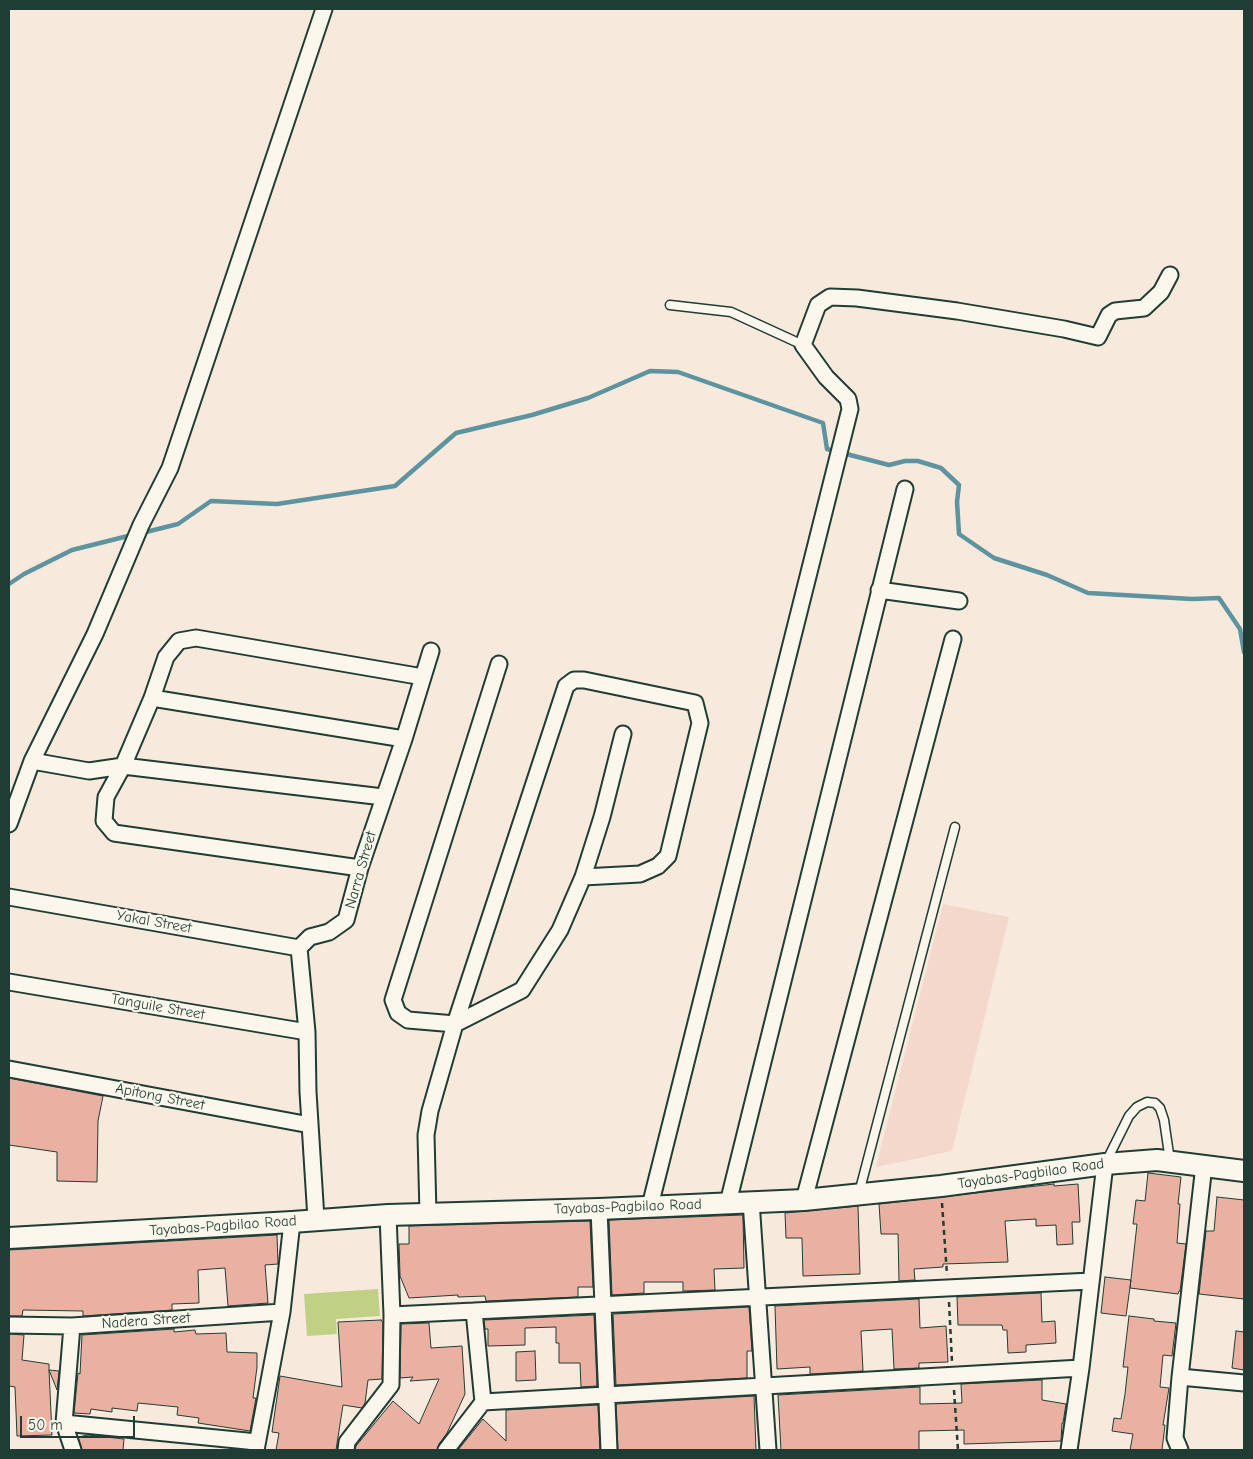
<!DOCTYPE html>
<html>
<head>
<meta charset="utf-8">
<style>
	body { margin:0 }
	#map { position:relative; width:1253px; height:1459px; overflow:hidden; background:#f8e9dd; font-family:"Comic Neue",sans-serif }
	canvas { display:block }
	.frame { position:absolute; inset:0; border:10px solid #1f3d34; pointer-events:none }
	.scale { position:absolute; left:20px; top:1416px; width:115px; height:22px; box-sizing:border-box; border:2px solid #1f3d34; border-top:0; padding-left:6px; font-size:15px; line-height:18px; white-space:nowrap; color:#1f3d34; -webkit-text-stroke:4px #fbf7ec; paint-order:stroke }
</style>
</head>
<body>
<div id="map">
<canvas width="1253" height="1459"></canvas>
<div class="frame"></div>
<div class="scale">50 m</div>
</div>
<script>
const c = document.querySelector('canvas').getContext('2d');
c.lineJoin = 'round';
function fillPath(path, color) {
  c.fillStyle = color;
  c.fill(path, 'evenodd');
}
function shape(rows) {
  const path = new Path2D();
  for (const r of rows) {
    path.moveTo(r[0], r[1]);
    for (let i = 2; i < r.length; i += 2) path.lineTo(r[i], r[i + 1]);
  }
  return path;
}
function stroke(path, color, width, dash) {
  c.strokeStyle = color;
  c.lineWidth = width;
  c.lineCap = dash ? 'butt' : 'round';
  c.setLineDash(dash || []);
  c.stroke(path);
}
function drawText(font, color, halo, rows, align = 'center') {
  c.font = font + ' "Comic Neue",sans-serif';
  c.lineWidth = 4.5;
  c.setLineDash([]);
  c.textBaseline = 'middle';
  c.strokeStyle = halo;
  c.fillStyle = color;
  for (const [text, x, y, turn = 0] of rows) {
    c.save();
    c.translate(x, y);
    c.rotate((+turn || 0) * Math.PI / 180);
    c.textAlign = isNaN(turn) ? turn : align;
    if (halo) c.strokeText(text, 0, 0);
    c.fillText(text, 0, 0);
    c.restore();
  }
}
fillPath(shape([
	[943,904,1009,917,952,1151,876,1167]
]), '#f4d8cc');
fillPath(shape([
	[378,1289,380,1316,336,1319,337,1334,307,1336,304,1294]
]), '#c0d186');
stroke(shape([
	[142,533,178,524,211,501,277,504,395,486,456,433,532,415,588,398,650,371,678,372,823,423,827,449,889,465,905,461,918,461,941,468,959,485,957,502,959,534,994,558,1047,575,1088,593,1192,599,1219,598,1240,629,1244,652],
	[9,584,24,574,72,550,132,535]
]), '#5d949f', 4.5);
const building = shape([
	[9,1078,103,1096,98,1121,97,1182,57,1181,57,1152,9,1145,9,1078],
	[1148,1173,1181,1177,1178,1204,1180,1204,1177,1243,1186,1244,1180,1291,1179,1291,1178,1294,1130,1288,1137,1224,1133,1224,1136,1200,1145,1201,1148,1173],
	[1054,1184,1054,1186,1078,1184,1080,1222,1072,1222,1073,1244,1057,1245,1056,1225,1036,1226,1036,1219,1005,1221,1008,1262,943,1264,943,1267,914,1269,915,1280,899,1281,898,1234,881,1234,879,1204,1054,1184],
	[1217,1197,1244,1200,1244,1299,1199,1294,1206,1231,1214,1231,1217,1197],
	[858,1206,860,1274,803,1276,802,1238,786,1238,785,1213,858,1206],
	[743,1215,744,1268,714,1269,715,1290,683,1291,683,1282,644,1282,644,1293,612,1295,609,1220,743,1215],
	[590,1221,593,1287,578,1287,578,1297,486,1301,485,1296,458,1297,458,1295,409,1298,400,1276,399,1244,409,1244,409,1226,590,1221],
	[277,1235,278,1264,265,1265,268,1303,228,1306,225,1268,198,1270,199,1303,172,1304,172,1310,83,1316,83,1311,23,1310,22,1316,9,1316,9,1250,277,1235],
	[1105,1277,1131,1280,1126,1316,1101,1313,1105,1277],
	[1041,1293,1042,1322,1055,1321,1056,1343,1026,1345,1026,1352,1008,1353,1007,1330,1003,1330,1002,1325,958,1325,957,1297,1041,1293],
	[919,1299,920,1328,946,1326,948,1362,919,1363,919,1368,894,1369,892,1329,861,1331,863,1371,810,1374,810,1367,777,1369,775,1306,919,1299],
	[749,1307,752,1351,747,1351,747,1378,616,1385,613,1314,749,1307],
	[594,1315,597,1386,581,1387,580,1363,559,1363,559,1343,556,1343,556,1327,525,1328,525,1345,488,1346,488,1329,485,1329,484,1320,594,1315],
	[1129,1316,1154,1319,1154,1321,1176,1323,1172,1356,1163,1355,1160,1387,1169,1388,1163,1425,1165,1425,1162,1450,1130,1450,1133,1434,1112,1431,1114,1418,1121,1419,1125,1394,1128,1367,1123,1367,1129,1316],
	[381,1320,383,1323,382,1379,368,1380,365,1403,362,1408,343,1405,336,1450,276,1450,279,1433,272,1432,280,1376,342,1387,338,1322,381,1320],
	[429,1323,431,1348,462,1346,465,1394,447,1433,439,1444,437,1450,355,1450,356,1446,393,1401,419,1424,439,1379,410,1381,413,1377,400,1378,401,1324,429,1323],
	[174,1329,174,1332,195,1330,196,1334,226,1333,227,1352,257,1353,257,1367,253,1398,256,1398,250,1431,198,1423,199,1418,177,1415,178,1407,138,1403,137,1411,112,1408,112,1412,91,1409,90,1414,74,1413,78,1373,80,1374,82,1335,174,1329],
	[1236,1331,1244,1332,1244,1370,1232,1368,1236,1331],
	[9,1334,24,1335,22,1360,49,1364,49,1370,59,1371,57,1390,49,1370,52,1435,17,1436,15,1387,9,1386,9,1334],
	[535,1351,536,1380,516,1381,516,1352,535,1351],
	[1042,1380,1042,1400,1066,1404,1063,1423,1062,1423,1061,1441,964,1444,964,1430,919,1431,919,1450,781,1450,778,1395,920,1387,920,1404,962,1403,961,1384,1042,1380],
	[754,1396,756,1450,618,1450,616,1404,754,1396],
	[598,1405,600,1450,458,1450,483,1419,506,1441,506,1410,598,1405],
	[88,1435,124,1439,123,1450,82,1450,78,1437,88,1435]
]);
fillPath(building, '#eab1a3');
stroke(building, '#1f3d34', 1);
const service = shape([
	[670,305,731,312,803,345],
	[1106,1162,1129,1116,1137,1107,1147,1102,1155,1103,1160,1108,1164,1120,1170,1161],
	[859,1193,955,827]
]);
const minor = shape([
	[879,590,959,601],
	[499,664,393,1000,398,1013,408,1020,455,1024,522,990,560,930,583,877,602,817,623,734],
	[152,698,404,739],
	[32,761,89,771,123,766,383,797],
	[9,824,32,761,95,634,141,525,170,468,324,9],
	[360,868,114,833,104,821,106,797,123,766,152,698,166,657,179,641,196,638,423,677],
	[9,897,299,948],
	[9,982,307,1032],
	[9,1069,310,1125],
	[804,1200,953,639],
	[751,1201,768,1450],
	[728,1203,905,489],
	[650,1206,850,409,848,399,826,377,803,345,818,305,830,297,857,298,957,311,1064,329,1098,337,1109,315,1115,311,1144,308,1161,292,1170,275],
	[599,1209,609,1450],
	[428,1214,426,1135,430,1111,455,1024,566,686,574,680,584,680,695,703,700,723,668,856,658,866,640,874,583,877],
	[316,1219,308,1092,307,1032,299,948,310,937,329,932,346,920,360,868,404,739,431,651],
	[392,1315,1091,1281],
	[9,1325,72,1326,282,1312],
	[72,1326,64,1423,73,1450],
	[1180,1377,1244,1383],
	[483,1402,1081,1368],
	[64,1423,257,1442],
	[256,1450,282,1312,292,1222],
	[346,1450,347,1442,391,1385,392,1315,388,1215],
	[446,1450,483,1402,474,1311],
	[1069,1450,1081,1368,1105,1164],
	[1180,1450,1175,1438,1180,1377,1204,1165]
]);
const secondary = shape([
	[9,1238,292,1222,388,1215,599,1209,804,1200,941,1186,1105,1164,1157,1160,1244,1171]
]);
stroke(service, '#1f3d34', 11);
stroke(minor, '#1f3d34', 19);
stroke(secondary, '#1f3d34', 24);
stroke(shape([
	[942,1203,947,1275],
	[949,1302,952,1362],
	[954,1390,958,1450]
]), '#1f3d34', 2.5, [5, 4]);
stroke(service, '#fbf7ec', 8);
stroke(minor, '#fbf7ec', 15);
stroke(secondary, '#fbf7ec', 20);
drawText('15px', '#1f3d34', '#fbf7ec', [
	["Narra Street",361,870,-74],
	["Yakal Street",154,922,10],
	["Tanguile Street",158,1007,10],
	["Apitong Street",160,1097,11],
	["Tayabas-Pagbilao Road",1031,1174,-8],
	["Tayabas-Pagbilao Road",628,1207,-2],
	["Tayabas-Pagbilao Road",223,1226,-4],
	["Nadera Street",146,1321,-4]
]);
</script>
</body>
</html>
